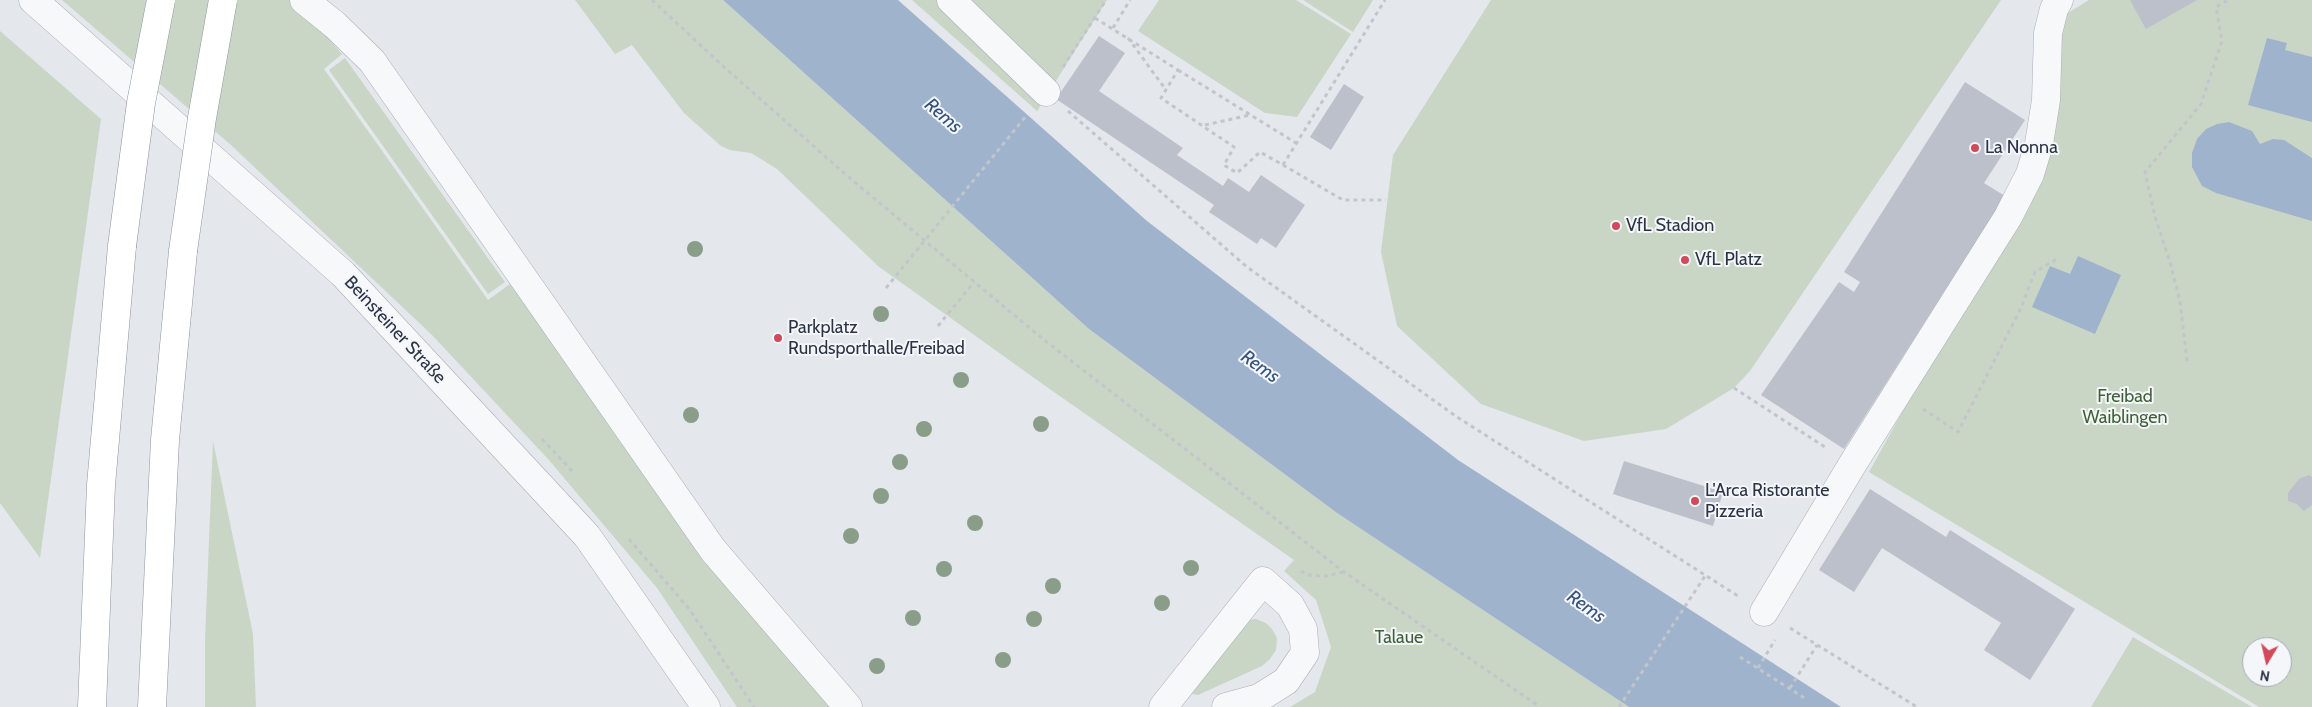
<!DOCTYPE html>
<html>
<head>
<meta charset="utf-8">
<style>
	body { margin:0 }
	#map { position:relative; width:2312px; height:707px; overflow:hidden; background:#e4e7ec; font-family:Cabin,sans-serif }
	canvas { display:block }
	.north { position:absolute; left:2242px; top:637px; width:50px; height:50px; box-sizing:border-box; background:#f4f6f9; border:1px solid #a4a8b1; border-radius:50%; rotate:189deg; font-size:14px; font-weight:700; line-height:20px; text-align:center; color:#2b3445 }
	.north::after { content:''; display:block; margin:auto; width:18px; height:22px; background:#d1495b; clip-path:polygon(50% 0,100% 100%,50% 72%,0 100%) }
</style>
</head>
<body>
<div id="map">
<canvas width="2312" height="707"></canvas>
<div class="north">N</div>
</div>
<script>
const c = document.querySelector('canvas').getContext('2d');
c.lineJoin = 'round';
function fillPath(path, color) {
  c.fillStyle = color;
  c.fill(path, 'evenodd');
}
function shape(rows) {
  const path = new Path2D();
  for (const r of rows) {
    path.moveTo(r[0], r[1]);
    for (let i = 2; i < r.length; i += 2) path.lineTo(r[i], r[i + 1]);
  }
  return path;
}
function stroke(path, color, width, dash) {
  c.strokeStyle = color;
  c.lineWidth = width;
  c.lineCap = dash ? 'butt' : 'round';
  c.setLineDash(dash || []);
  c.stroke(path);
}
function drawText(font, color, halo, rows, align = 'center') {
  c.font = font + ' Cabin,sans-serif';
  c.lineWidth = 4;
  c.setLineDash([]);
  c.textBaseline = 'middle';
  c.strokeStyle = halo;
  c.fillStyle = color;
  for (const [text, x, y, turn = 0] of rows) {
    c.save();
    c.translate(x, y);
    c.rotate((+turn || 0) * Math.PI / 180);
    c.textAlign = isNaN(turn) ? turn : align;
    if (halo) c.strokeText(text, 0, 0);
    c.fillText(text, 0, 0);
    c.restore();
  }
}
fillPath(shape([
	[62,0,294,0,342,54,324,69,488,300,510,284,834,707,737,707,657,588,548,459,432,335,231,145],
	[575,0,723,0,1089,329,1337,513,1629,707,1290,707,1315,692,1331,647,1316,600,1284,571,1294,560,1044,385,878,266,777,169,751,153,730,150,721,146,684,113,632,45,615,54],
	[912,0,1107,0,1037,111],
	[1159,0,1296,0,1351,34,1297,117,1265,113,1138,31],
	[1303,0,1373,0,1353,32],
	[1491,0,2001,0,1750,371,1734,388,1666,429,1584,441,1481,404,1397,326,1381,252,1393,155],
	[2089,0,2312,0,2312,707,2259,707,1869,472,1909,400,2024,217,2043,171,2058,19],
	[2252,647,2282,647,2282,677,2252,677],
	[0,31,101,119,40,558,0,503],
	[345,58,505,282,488,294,329,70],
	[213,441,253,634,256,707,205,707,205,640],
	[1256,619,1266,623,1272,629,1277,638,1276,650,1270,659,1262,666,1198,695,1192,694,1248,620],
	[2133,637,2252,707,2091,707]
]), '#c9d6c5');
fillPath(shape([
	[723,0,898,0,1147,221,1458,460,1841,707,1629,707,1337,513,1089,329],
	[2267,38,2287,43,2285,50,2312,57,2312,122,2248,105],
	[2229,122,2252,131,2260,144,2273,139,2284,140,2312,158,2312,221,2216,193,2202,186,2192,167,2192,153,2197,139,2206,129,2217,124],
	[2078,256,2121,275,2095,334,2032,307,2050,266,2070,274]
]), '#9fb4cc');
fillPath(shape([
	[2130,0,2197,0,2146,29],
	[1099,36,1125,53,1099,91,1183,148,1177,155,1223,186,1228,178,1249,192,1261,175,1305,205,1276,248,1261,238,1257,244,1209,212,1214,205,1056,99],
	[1965,82,2025,120,1984,183,2005,196,1844,449,1761,395,1839,282,1854,292,1860,282,1844,272],
	[1344,84,1364,97,1331,150,1310,137],
	[1624,461,1723,492,1713,526,1613,494],
	[2309,475,2312,477,2312,505,2304,511,2297,504,2288,501,2288,493,2299,479],
	[1870,489,1946,537,1950,530,2075,609,2030,680,1984,650,2001,623,1882,548,1854,592,1819,570]
]), '#bbc0ca');
const minor = shape([
	[33,0,343,274,587,536,706,707],
	[304,0,335,25,372,61,713,550,848,707],
	[951,0,1046,92],
	[1764,612,1852,465,2008,217,2030,174,2039,144,2046,100,2048,33,2054,9,2059,0],
	[1163,707,1263,581,1290,605,1303,629,1305,653,1286,681,1259,698,1226,707]
]);
const highway = shape([
	[92,707,101,485,122,246],
	[152,707,165,440,183,251]
]);
stroke(minor, '#a9aeb7', 29);
stroke(highway, '#8b94a3', 29);
stroke(shape([
	[652,0,723,66,852,180,1043,339,1344,572,1540,707],
	[1095,18,1178,70,1161,98,1234,147,1224,165,1237,173,1260,152,1283,165,1385,0],
	[1113,28,1130,0],
	[1128,38,1166,90],
	[1063,67,1106,0],
	[1178,70,1296,143],
	[1068,111,1247,267,1457,417,1738,596],
	[1205,125,1250,115],
	[1283,165,1343,200,1386,200],
	[886,288,1026,116],
	[938,326,974,282],
	[2187,361,2180,301,2170,262,2155,217,2145,172,2201,104,2222,41,2216,7,2228,0],
	[1734,388,1828,449],
	[1923,409,1958,432,2020,310,2035,272,2057,259],
	[542,439,574,473],
	[629,539,690,610,754,707],
	[1301,571,1307,575,1326,576,1343,572],
	[1790,628,1917,707],
	[1740,657,1806,699],
	[1758,668,1775,640],
	[1790,688,1817,645],
	[1619,707,1705,576]
]), '#c2c5cb', 3, [4, 4]);
stroke(minor, '#f7f8fa', 28);
stroke(highway, '#fff', 28);
const highwayBridge = shape([
	[122,246,141,103,161,0],
	[183,251,202,118,223,0]
]);
stroke(highwayBridge, '#8b94a3', 29, []);
stroke(highwayBridge, '#fff', 28);
c.fillStyle = '#899d89';
for (const [x, y] of [
	[695,249],
	[881,314],
	[961,380],
	[691,415],
	[1041,424],
	[924,429],
	[900,462],
	[881,496],
	[975,523],
	[851,536],
	[1191,568],
	[944,569],
	[1053,586],
	[1162,603],
	[913,618],
	[1034,619],
	[1003,660],
	[877,666]
]) {
  c.beginPath();
  c.arc(x, y, 8, 0, 2 * Math.PI);
  c.fill();
}
for (const [x, y, r, color] of [
	[1975,148,5,"#d1495b"],
	[1616,226,5,"#d1495b"],
	[1685,260,5,"#d1495b"],
	[778,338,5,"#d1495b"],
	[1695,501,5,"#d1495b"]
]) {
  const dot = new Path2D();
  dot.arc(x, y, r, 0, 2 * Math.PI);
  c.fillStyle = color;
  c.fill(dot);
  stroke(dot, '#f4f6f9', 2);
}
drawText('18px', '#2b3445', '#f4f6f9', [
	["La Nonna",1985,148],
	["VfL Stadion",1626,226],
	["VfL Platz",1695,260],
	["Parkplatz",788,328],
	["Rundsporthalle/Freibad",788,349],
	["L'Arca Ristorante",1705,491],
	["Pizzeria",1705,512]
], 'left');
drawText('18px', '#2b3445', '#f4f6f9', [
	["Beinsteiner Straße",395,330,47]
]);
drawText('18px', '#3f6138', '#f4f6f9', [
	["Freibad",2125,397],
	["Waiblingen",2125,418],
	["Talaue",1399,638]
]);
drawText('italic 19px', '#34527a', '#f4f6f9', [
	["Rems",943,116,41],
	["Rems",1260,367,35],
	["Rems",1586,607,35]
]);
</script>
</body>
</html>
